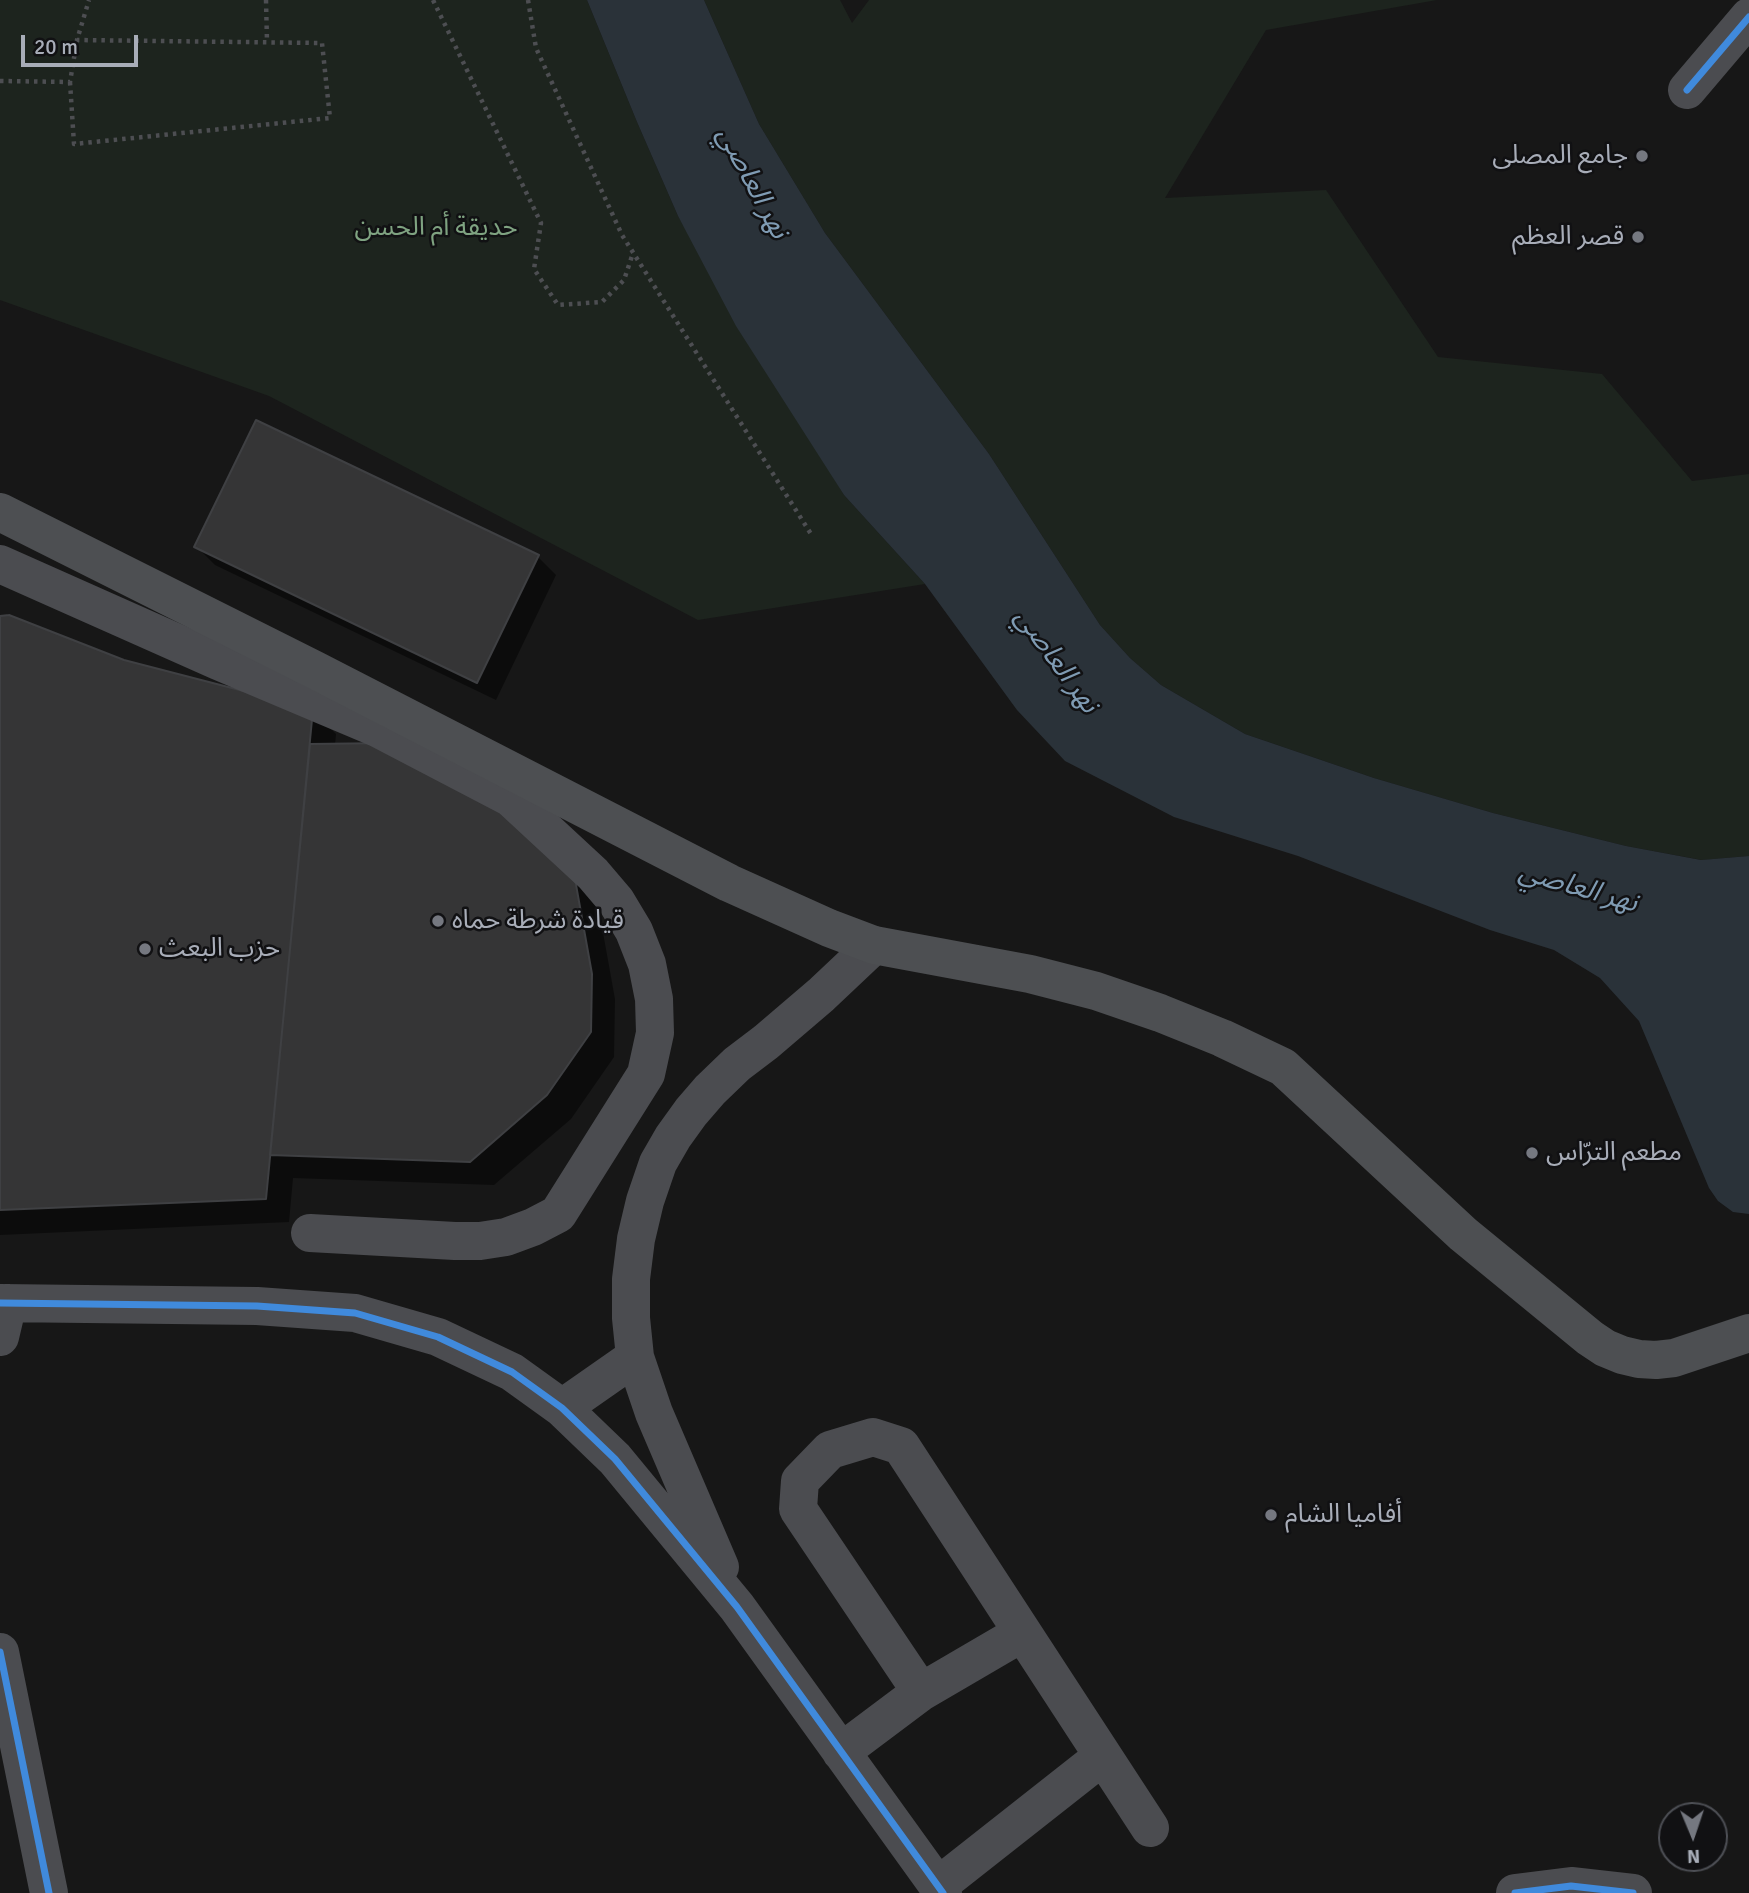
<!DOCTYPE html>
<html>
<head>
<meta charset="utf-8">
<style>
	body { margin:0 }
	#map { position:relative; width:1749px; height:1893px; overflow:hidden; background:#171717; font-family:Signika,sans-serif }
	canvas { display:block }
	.north { position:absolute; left:1658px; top:1802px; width:70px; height:70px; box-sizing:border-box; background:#111113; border:2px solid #4d4f55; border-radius:50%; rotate:178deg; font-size:19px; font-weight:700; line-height:28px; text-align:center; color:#a8adb8 }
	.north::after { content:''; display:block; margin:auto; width:24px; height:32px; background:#757880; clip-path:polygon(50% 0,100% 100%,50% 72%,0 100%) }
	.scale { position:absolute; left:21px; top:35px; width:117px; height:32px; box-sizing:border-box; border:4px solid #a8adb8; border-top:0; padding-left:9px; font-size:21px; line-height:24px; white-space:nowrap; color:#a8adb8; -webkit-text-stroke:5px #111113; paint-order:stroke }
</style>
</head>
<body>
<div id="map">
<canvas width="1749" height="1893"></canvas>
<div class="north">N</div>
<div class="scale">20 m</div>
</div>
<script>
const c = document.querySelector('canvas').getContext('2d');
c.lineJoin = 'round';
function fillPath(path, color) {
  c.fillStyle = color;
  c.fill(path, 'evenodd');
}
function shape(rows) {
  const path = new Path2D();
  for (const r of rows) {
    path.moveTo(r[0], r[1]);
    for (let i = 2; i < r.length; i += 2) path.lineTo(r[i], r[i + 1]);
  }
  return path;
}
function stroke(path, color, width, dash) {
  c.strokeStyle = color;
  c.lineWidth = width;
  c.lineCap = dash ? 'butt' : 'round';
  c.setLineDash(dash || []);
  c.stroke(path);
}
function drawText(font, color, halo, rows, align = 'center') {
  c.font = font + ' Signika,"Noto Sans Arabic",sans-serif';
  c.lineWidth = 5;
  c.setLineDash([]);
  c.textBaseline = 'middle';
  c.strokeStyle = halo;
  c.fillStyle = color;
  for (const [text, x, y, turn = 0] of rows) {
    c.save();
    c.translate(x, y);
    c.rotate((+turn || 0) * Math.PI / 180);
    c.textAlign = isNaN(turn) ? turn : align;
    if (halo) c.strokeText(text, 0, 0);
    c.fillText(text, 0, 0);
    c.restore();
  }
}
fillPath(shape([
	[0,0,587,0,637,122,678,216,844,495,925,584,698,620,269,396,0,300],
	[704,0,840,0,852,23,869,0,1437,0,1266,30,1165,198,1326,190,1438,357,1602,374,1692,481,1749,474,1749,856,1702,860,1626,846,1493,813,1374,778,1245,734,1161,685,1130,658,1100,625,989,454,825,233,759,124]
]), '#1d241e');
fillPath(shape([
	[587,0,704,0,759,124,825,233,989,454,1100,625,1130,658,1161,685,1245,734,1374,778,1493,813,1626,846,1701,860,1749,856,1749,1214,1733,1212,1718,1201,1709,1188,1639,1021,1600,978,1554,950,1490,930,1298,856,1174,817,1065,761,1017,710,925,584,844,495,736,326,678,216,637,122]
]), '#2a3239');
fillPath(shape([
	[257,422,538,557,556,575,496,700,215,565,197,547],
	[0,617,123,662,312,710,336,734,335,745,596,894,615,999,614,1057,571,1119,494,1185,293,1178,289,1222,0,1235]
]), '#0007');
const building = shape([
	[256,420,539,555,477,683,194,547,256,420],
	[9,615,124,660,313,709,266,1199,0,1210,0,616,9,615],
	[391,743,525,815,573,868,592,974,591,1032,547,1095,470,1162,270,1155,310,744,391,743]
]);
fillPath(building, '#353536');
stroke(building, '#3f4043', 2);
stroke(shape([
	[266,0,267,42],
	[433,0,541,223,534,269,558,305,602,302,624,280,633,253],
	[528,0,536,48,622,235,811,534],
	[0,81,70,82,77,40,89,0],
	[70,82,74,144,330,118,322,43,77,40]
]), '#4d4e52', 4.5, [3.5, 5]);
stroke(shape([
	[1687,90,1749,17],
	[0,564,218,661,377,728,511,798,593,874,616,901,634,931,647,964,654,999,655,1033,646,1074,558,1214,533,1227,506,1237,480,1241,455,1241,310,1233],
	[0,1303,257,1306,355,1313,438,1337,512,1372,562,1408,615,1459,737,1607,943,1893],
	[0,1337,8,1303],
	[562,1408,635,1357],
	[720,1567,654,1413,635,1357,631,1318,631,1279,636,1239,645,1201,658,1163,673,1137,691,1112,710,1090,737,1064,766,1042,821,995,874,945],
	[0,1652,49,1893],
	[921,1692,1022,1633],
	[841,1752,921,1692,798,1509,800,1481,830,1450,873,1437,901,1446,1150,1828],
	[938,1886,1103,1756],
	[1515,1893,1571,1886,1633,1893]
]), '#4b4c50', 38);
stroke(shape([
	[0,512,315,670,729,883,829,928,874,945,1030,974,1096,991,1160,1013,1222,1038,1283,1067,1463,1234,1590,1338,1605,1348,1622,1355,1639,1359,1656,1360,1674,1358,1749,1333]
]), '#4d4f52', 38);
stroke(shape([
	[1687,90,1749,17],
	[0,1303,257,1306,355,1313,438,1337,512,1372,562,1408,615,1459,737,1607,943,1893],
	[0,1652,49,1893],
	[1515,1893,1571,1886,1633,1893]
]), '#408adc', 7);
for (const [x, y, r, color] of [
	[1642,156,7,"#757880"],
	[1638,237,7,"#757880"],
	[438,921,7,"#757880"],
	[145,949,7,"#757880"],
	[1532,1153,7,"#757880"],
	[1271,1515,7,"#757880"]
]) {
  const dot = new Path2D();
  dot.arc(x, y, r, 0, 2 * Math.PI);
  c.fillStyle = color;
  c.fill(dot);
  stroke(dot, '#111113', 2.5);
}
drawText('26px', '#a8adb8', '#111113', [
	["جامع المصلى",1628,156,"right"],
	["قصر العظم",1624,237,"right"],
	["قيادة شرطة حماه",452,921],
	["حزب البعث",159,949],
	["مطعم الترّاس",1546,1153],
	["أفاميا الشام",1285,1515]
], 'left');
drawText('26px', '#7fa381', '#111113', [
	["حديقة أم الحسن",436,228]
]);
drawText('italic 28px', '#7f9bb3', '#111113', [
	["نهر العاصي",752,183,62],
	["نهر العاصي",1056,661,54],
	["نهر العاصي",1578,888,16]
]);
</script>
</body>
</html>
